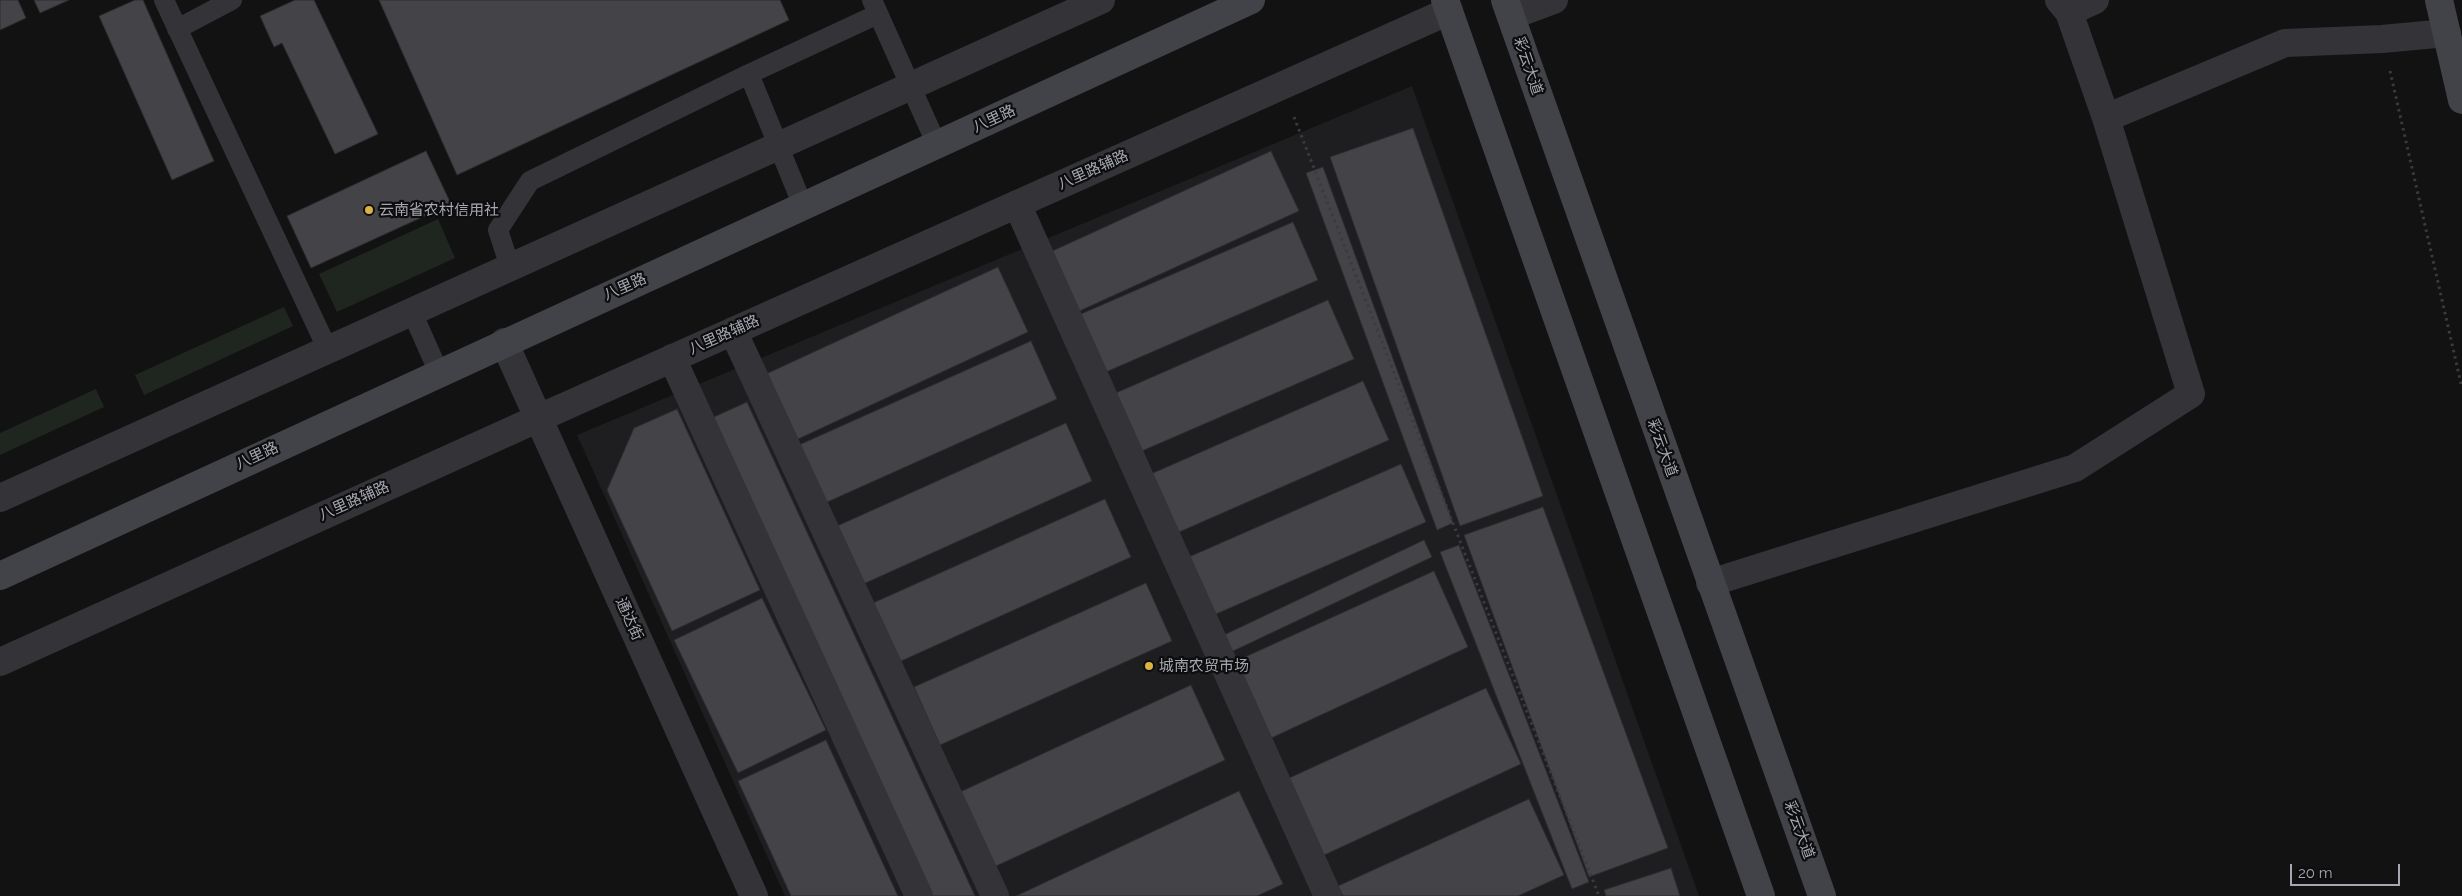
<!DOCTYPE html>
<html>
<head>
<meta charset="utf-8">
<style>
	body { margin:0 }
	#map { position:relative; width:2462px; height:896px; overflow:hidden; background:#121213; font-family:Raleway,sans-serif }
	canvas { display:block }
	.scale { position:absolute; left:2290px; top:864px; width:110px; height:22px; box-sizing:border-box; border:2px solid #a5a8b2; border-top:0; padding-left:6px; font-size:15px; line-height:18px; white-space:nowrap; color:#a5a8b2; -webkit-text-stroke:4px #0d0d0e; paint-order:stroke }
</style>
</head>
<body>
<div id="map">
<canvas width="2462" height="896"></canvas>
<div class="scale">20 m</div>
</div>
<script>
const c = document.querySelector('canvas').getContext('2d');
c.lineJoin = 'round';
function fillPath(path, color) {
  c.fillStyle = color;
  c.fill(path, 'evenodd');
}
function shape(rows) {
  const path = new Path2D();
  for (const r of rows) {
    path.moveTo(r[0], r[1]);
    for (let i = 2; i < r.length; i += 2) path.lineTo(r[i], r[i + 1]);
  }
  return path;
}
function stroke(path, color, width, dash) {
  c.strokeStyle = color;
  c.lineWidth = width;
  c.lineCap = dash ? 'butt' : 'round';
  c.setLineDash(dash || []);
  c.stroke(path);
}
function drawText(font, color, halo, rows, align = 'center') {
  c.font = font + ' Raleway,"Noto Sans SC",sans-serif';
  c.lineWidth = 4.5;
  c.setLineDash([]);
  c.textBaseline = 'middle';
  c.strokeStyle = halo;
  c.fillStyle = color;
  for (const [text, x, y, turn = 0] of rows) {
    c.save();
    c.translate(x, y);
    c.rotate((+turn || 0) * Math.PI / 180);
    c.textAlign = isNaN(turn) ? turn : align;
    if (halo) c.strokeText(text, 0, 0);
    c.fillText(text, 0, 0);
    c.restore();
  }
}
fillPath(shape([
	[1412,86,1699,896,785,896,577,435]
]), '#1e1e20');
fillPath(shape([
	[438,219,455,258,337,312,319,274],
	[284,307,293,326,144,395,135,375],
	[96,389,104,407,0,455,0,433]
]), '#1f2620');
const building = shape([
	[0,0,18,0,26,18,0,30,0,0],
	[34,0,69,0,40,13,34,0],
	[135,0,143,0,214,161,172,180,99,16,135,0],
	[295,0,314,0,378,134,335,154,282,43,274,47,260,16,295,0],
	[379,0,780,0,789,20,457,175,379,0],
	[1413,128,1543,496,1460,526,1330,157,1413,128],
	[426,151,451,204,311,268,287,216,426,151],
	[1271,151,1299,211,1075,313,1048,253,1271,151],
	[1323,167,1453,523,1437,530,1306,173,1323,167],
	[1293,222,1318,280,1099,375,1074,317,1293,222],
	[998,267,1028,332,796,440,766,374,998,267],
	[1328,300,1354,359,1135,454,1109,396,1328,300],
	[1031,341,1057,399,825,503,799,445,1031,341],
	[1363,381,1389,440,1170,536,1144,477,1363,381],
	[747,402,975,896,922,896,703,422,747,402],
	[677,409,760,590,672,631,607,490,634,428,677,409],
	[1066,423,1092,481,861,585,835,527,1066,423],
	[1401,464,1426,522,1207,618,1182,560,1401,464],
	[1105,499,1131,557,899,662,873,603,1105,499],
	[1543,507,1668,848,1589,877,1464,535,1543,507],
	[1424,540,1432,557,1231,652,1224,635,1424,540],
	[1459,545,1589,882,1572,889,1440,552,1459,545],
	[1434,571,1468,647,1269,739,1234,662,1434,571],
	[1146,583,1172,641,940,745,914,687,1146,583],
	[762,598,826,730,738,773,674,640,762,598],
	[1191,685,1225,760,994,867,960,792,1191,685],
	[1486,688,1521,764,1322,856,1287,779,1486,688],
	[826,740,898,896,791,896,738,781,826,740],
	[1239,791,1283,884,1257,896,1016,896,1239,791],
	[1529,799,1564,875,1518,896,1343,896,1338,886,1529,799],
	[1671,868,1680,896,1606,896,1604,890,1671,868]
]);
fillPath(building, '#444448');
stroke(building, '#2d2c2f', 1);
stroke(shape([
	[2390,71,2462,388],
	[1294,117,1599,896]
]), '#3a3b3f', 3, [2.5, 4]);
stroke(shape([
	[164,0,328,350],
	[872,0,937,145],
	[177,29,232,0],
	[749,74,878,14],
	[510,267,498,230,530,181,749,74,803,206],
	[412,312,439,373]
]), '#343438', 20);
stroke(shape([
	[2069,12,2095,0],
	[1511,16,1554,0],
	[2106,118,2285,43,2382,39,2447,33],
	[1017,204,1328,896],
	[733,331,995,896],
	[504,342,754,896],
	[672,358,919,896],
	[0,498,1101,0],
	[1710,583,2075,468,2191,394,2106,118,2069,12,2059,0],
	[0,662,539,418,1449,11]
]), '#343438', 28);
stroke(shape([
	[1445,0,1761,896],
	[1505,0,1822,896],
	[2439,0,2462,100],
	[0,576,1251,0]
]), '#424348', 28);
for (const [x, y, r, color] of [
	[369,210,5,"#dbb343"],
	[1149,666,5,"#dbb343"]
]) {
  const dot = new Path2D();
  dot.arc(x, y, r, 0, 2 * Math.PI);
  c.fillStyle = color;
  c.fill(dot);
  stroke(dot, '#0d0d0e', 2);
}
drawText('15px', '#a5a8b2', '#0d0d0e', [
	["彩云大道",1528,66,71],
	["八里路",994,119,-25],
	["八里路辅路",1093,170,-24],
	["八里路",625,287,-24],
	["八里路辅路",724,335,-24],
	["彩云大道",1662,448,70],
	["八里路",257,456,-25],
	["八里路辅路",354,501,-24],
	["通达街",629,619,66],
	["彩云大道",1799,830,70]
]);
drawText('15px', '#a5a8b2', '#0d0d0e', [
	["云南省农村信用社",379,210],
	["城南农贸市场",1159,666]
], 'left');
</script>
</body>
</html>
